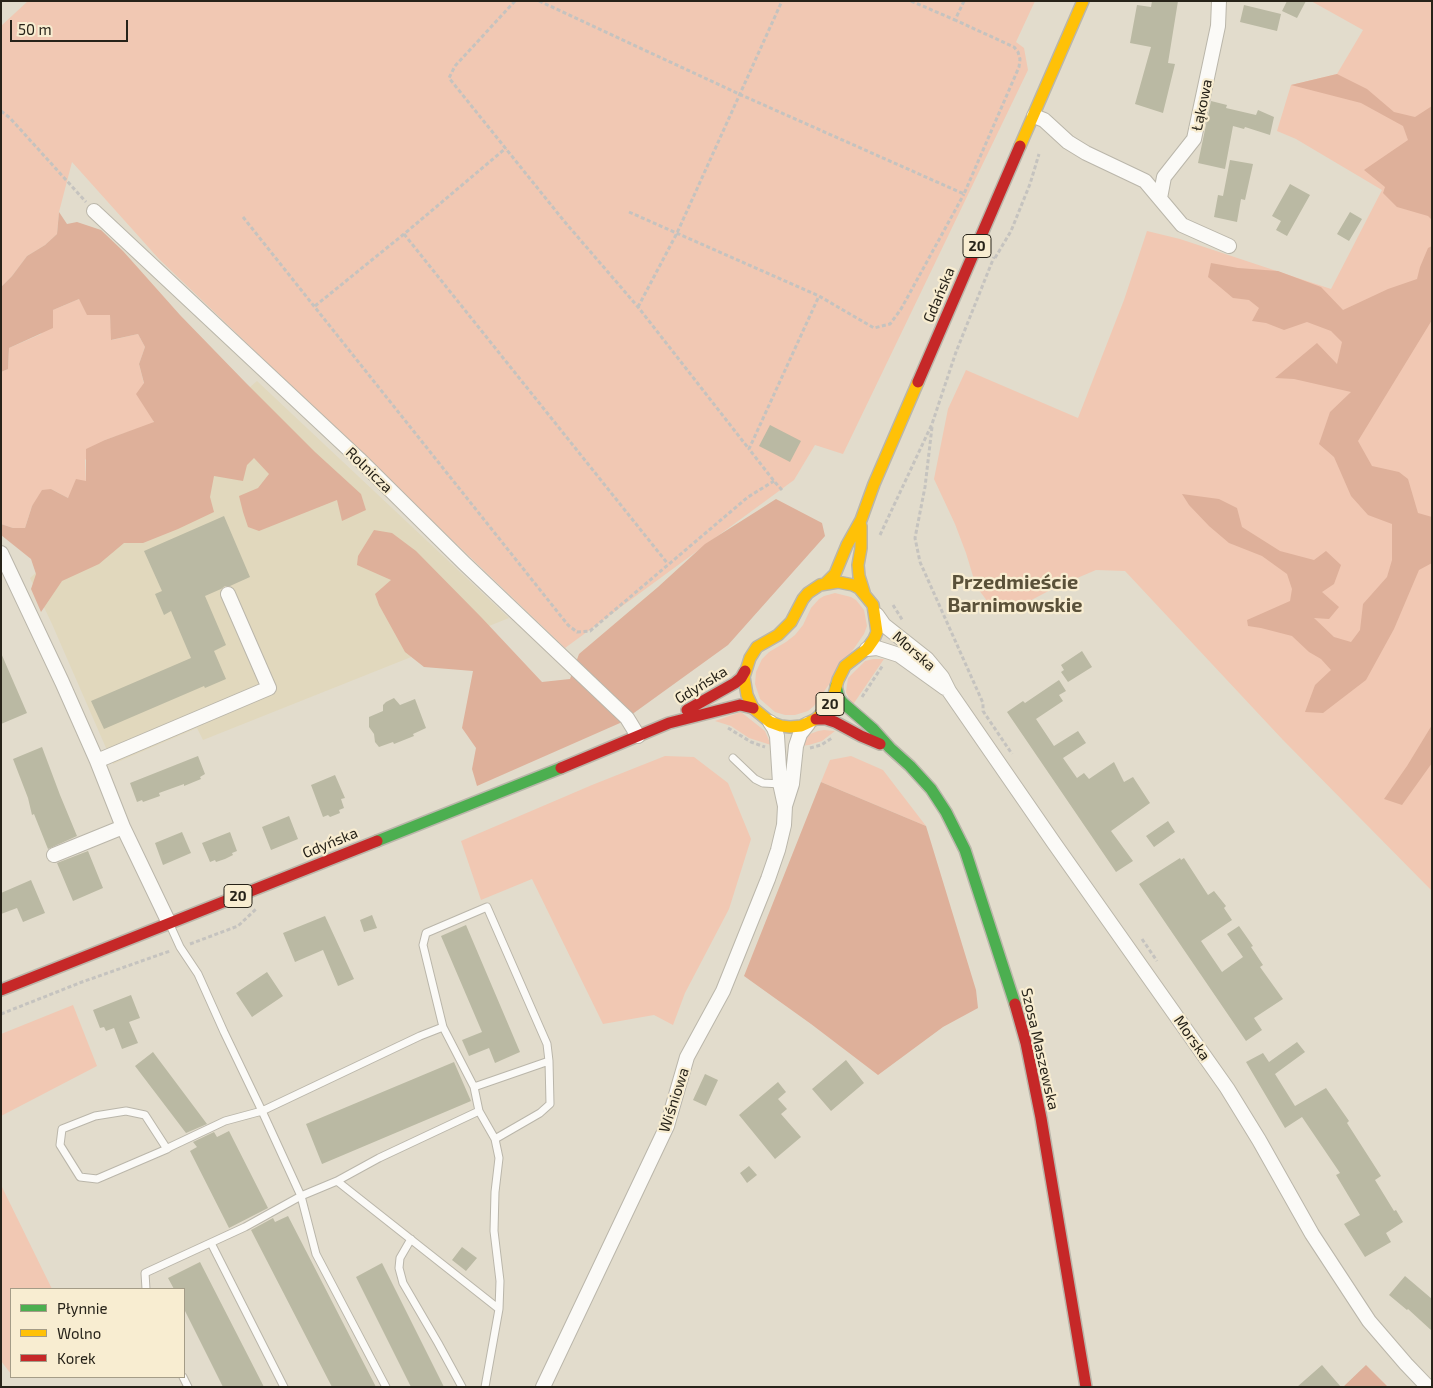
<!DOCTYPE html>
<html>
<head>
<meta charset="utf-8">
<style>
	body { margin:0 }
	#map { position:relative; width:1433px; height:1388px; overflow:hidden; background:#e2dccc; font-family:"Exo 2",sans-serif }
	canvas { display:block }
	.frame { position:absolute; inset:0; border:2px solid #272319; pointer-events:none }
	.legend { position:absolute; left:10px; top:1288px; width:175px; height:90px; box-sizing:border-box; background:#f8edd1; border:1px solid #a49c87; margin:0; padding:6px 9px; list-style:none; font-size:15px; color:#272319 }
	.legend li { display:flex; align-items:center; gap:10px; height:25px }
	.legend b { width:25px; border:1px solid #a49c87 }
	.scale { position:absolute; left:10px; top:20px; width:118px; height:22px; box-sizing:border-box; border:2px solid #272319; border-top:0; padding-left:6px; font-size:15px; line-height:18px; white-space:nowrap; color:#272319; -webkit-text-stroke:4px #f8edd1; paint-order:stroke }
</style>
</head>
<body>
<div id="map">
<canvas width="1433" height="1388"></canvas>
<div class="frame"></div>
<ul class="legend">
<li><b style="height:6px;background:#4caf50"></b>Płynnie</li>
<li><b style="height:6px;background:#ffc107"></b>Wolno</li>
<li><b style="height:6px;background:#c62828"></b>Korek</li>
</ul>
<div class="scale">50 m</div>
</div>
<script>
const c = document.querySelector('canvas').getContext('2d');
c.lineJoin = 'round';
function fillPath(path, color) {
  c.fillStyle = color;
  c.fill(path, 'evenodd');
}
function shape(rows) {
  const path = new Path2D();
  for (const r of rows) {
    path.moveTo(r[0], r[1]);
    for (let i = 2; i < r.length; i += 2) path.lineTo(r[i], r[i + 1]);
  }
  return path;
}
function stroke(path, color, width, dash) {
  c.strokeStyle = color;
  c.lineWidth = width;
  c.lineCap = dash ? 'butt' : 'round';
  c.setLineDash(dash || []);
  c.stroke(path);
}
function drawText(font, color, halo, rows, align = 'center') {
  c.font = font + ' "Exo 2",sans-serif';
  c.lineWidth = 4.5;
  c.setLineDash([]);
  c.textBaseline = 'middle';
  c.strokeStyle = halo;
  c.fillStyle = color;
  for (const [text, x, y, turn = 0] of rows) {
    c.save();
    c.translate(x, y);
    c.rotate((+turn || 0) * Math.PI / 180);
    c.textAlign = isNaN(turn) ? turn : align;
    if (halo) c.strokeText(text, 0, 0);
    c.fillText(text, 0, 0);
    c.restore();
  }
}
fillPath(shape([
	[257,381,509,618,203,740,197,728,113,764,52,624,30,578]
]), '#e1d8bd');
fillPath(shape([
	[28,1,1035,1,1016,42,1024,48,1028,70,843,454,815,445,794,480,565,648,159,259,72,162,59,212,57,234,45,245,27,256,12,276,1,287,1,26],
	[1311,1,1432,1,1432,891,1283,740,1125,571,1096,570,1056,587,1024,604,996,613,976,586,966,553,955,524,934,479,948,409,966,370,1078,418,1124,300,1147,231,1180,239,1331,289,1382,190,1296,139,1277,131,1291,85,1337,74,1363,30],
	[79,299,110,315,112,340,138,334,145,347,139,364,154,423,105,440,85,460,86,482,68,498,51,489,32,506,25,528,13,528,1,524,1,372,8,369,9,348,41,334,53,310],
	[835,593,851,597,856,600,864,610,867,626,864,634,814,706,808,711,795,715,785,715,775,712,760,699,755,684,756,672,762,659,769,652,786,642,795,635,803,625,811,608,819,599,824,596],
	[873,659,884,659,852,706,846,692,848,678,865,661],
	[741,712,765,731,771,745,749,738,731,726,715,721],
	[824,730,835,731,822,741,809,745,800,746,804,740,810,734,818,731],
	[665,756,694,757,728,783,751,839,729,909,685,993,673,1025,654,1015,603,1024,532,879,481,900,461,841,592,785],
	[851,756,883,770,926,826,821,782,830,760],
	[73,1005,97,1066,1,1116,1,1034],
	[1,1185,52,1289,11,1289,11,1374,1,1361]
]), '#f1c8b3');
fillPath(shape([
	[1337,74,1367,89,1394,112,1415,117,1432,106,1432,220,1428,216,1397,207,1383,193,1385,187,1364,170,1408,140,1403,126,1361,103,1291,85],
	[59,212,67,224,77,222,101,230,123,251,180,315,246,383,315,452,361,494,366,510,342,521,337,500,259,531,248,527,243,512,239,496,258,488,269,474,254,458,247,465,243,481,214,476,210,497,214,512,178,529,143,543,124,543,99,564,62,581,41,612,31,589,36,574,31,559,1,535,1,524,13,528,25,528,32,506,42,490,51,489,68,498,76,479,86,481,86,449,105,440,154,422,136,394,144,383,139,364,145,347,138,334,111,340,110,315,87,315,79,299,53,310,53,328,9,348,8,369,1,372,1,287,12,276,27,256,45,245,57,234],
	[1432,246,1432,320,1358,441,1372,466,1399,472,1408,479,1418,513,1432,517,1432,563,1419,570,1394,629,1366,680,1323,713,1305,712,1315,685,1331,670,1321,659,1309,652,1292,636,1261,628,1248,626,1247,620,1290,601,1292,589,1287,574,1262,556,1229,543,1209,526,1189,505,1182,494,1219,499,1237,508,1242,527,1280,551,1314,560,1326,551,1341,565,1334,584,1322,592,1339,607,1329,619,1314,618,1334,637,1351,642,1360,630,1363,604,1387,577,1392,560,1392,524,1368,515,1351,496,1334,457,1319,444,1330,412,1351,392,1294,379,1275,378,1317,343,1337,364,1342,342,1331,331,1307,322,1284,330,1266,323,1252,321,1259,308,1249,300,1233,298,1208,277,1211,263,1238,268,1278,271,1321,287,1343,310,1388,289,1417,279,1420,267,1428,248],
	[776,499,822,523,825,536,728,645,620,723,477,786,472,769,476,748,462,728,473,671,424,667,405,652,379,605,375,594,391,580,357,565,358,556,374,530,392,533,416,551,481,617,542,682,570,679,579,654,658,587,705,544],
	[1432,725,1432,763,1402,805,1384,799,1407,766],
	[821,782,926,826,976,990,978,1008,943,1027,878,1075,811,1024,744,976],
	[1366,1365,1388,1387,1343,1387]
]), '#deb09a');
fillPath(shape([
	[1152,1,1178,1,1168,63,1175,64,1163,113,1135,104,1151,47,1130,43,1137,5,1151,7],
	[1287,1,1306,1,1297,18,1282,11],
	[1244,5,1281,14,1277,31,1240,22],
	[1211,101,1227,105,1226,108,1256,115,1258,110,1274,117,1270,135,1245,127,1244,129,1233,126,1225,169,1198,163],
	[1230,160,1253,164,1245,200,1241,199,1237,222,1214,217,1218,195,1223,196],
	[1290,184,1310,195,1287,236,1276,230,1281,221,1272,216],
	[1350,212,1362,219,1349,241,1337,234],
	[770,425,801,441,790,462,759,446],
	[224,516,250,577,230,586,225,586,221,589,205,596,226,645,214,651,226,679,205,688,204,686,104,729,91,701,191,658,171,611,164,615,155,594,162,591,144,551],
	[1082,651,1092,667,1068,682,1061,672,1064,670,1061,665],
	[1,653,27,713,1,724],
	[1059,680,1066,691,1059,695,1063,701,1036,719,1054,746,1078,731,1086,743,1063,758,1077,778,1084,773,1089,779,1114,762,1124,782,1133,777,1150,803,1111,831,1133,861,1116,872,1007,712,1023,701,1025,703],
	[394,698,400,705,415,699,426,728,413,734,414,736,394,744,393,742,379,747,375,742,374,734,369,727,369,717,383,711,383,705,386,702],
	[42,747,60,795,77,836,48,849,34,814,32,815,28,798,13,759],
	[198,756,205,774,200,777,201,779,184,786,184,784,159,793,160,796,143,802,142,800,137,802,130,783],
	[335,775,345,798,341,799,344,808,339,810,340,813,330,817,328,815,323,817,311,785],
	[289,816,298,839,271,850,262,827],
	[1168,821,1175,832,1154,847,1146,836],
	[182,832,191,853,163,865,155,843],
	[230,832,237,851,232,853,233,855,225,859,216,862,215,860,210,862,202,843],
	[88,851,103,888,73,901,57,863],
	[1180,858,1181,860,1184,858,1208,895,1214,891,1226,906,1224,908,1232,920,1201,941,1222,972,1243,957,1227,934,1239,926,1253,946,1251,947,1263,965,1260,967,1283,999,1254,1018,1262,1030,1246,1041,1139,884],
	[31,880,45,913,23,922,17,908,1,914,1,893],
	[372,915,377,928,364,932,360,920],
	[325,916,354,979,338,986,323,950,295,962,283,933],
	[466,925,520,1052,495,1063,489,1048,469,1056,462,1040,482,1032,441,936],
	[267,972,283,996,252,1017,236,993],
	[131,995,140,1018,129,1022,138,1043,122,1049,114,1028,106,1031,104,1027,100,1028,93,1010],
	[1297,1042,1305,1052,1275,1074,1295,1106,1326,1088,1349,1121,1347,1123,1381,1176,1375,1180,1394,1211,1396,1210,1403,1222,1386,1233,1391,1242,1365,1257,1344,1224,1360,1215,1336,1175,1340,1173,1302,1117,1285,1128,1246,1062,1263,1053,1269,1062],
	[153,1052,207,1124,186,1133,135,1066],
	[846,1060,864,1083,831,1111,812,1089],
	[454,1062,471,1101,322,1164,306,1124],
	[705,1074,718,1080,706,1106,693,1100],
	[778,1082,786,1092,778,1099,787,1109,781,1114,801,1137,775,1159,739,1115],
	[229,1131,268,1208,229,1228,190,1151,197,1147,193,1142,214,1132,217,1137],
	[749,1166,757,1175,747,1183,740,1173],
	[288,1216,376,1387,332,1387,251,1230,273,1218,275,1222],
	[462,1247,477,1258,466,1271,452,1260],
	[200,1262,264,1387,223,1387,184,1309,184,1289,174,1289,168,1278],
	[382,1263,444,1387,411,1387,356,1277],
	[1405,1276,1432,1299,1432,1331,1408,1309,1407,1310,1389,1295],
	[1322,1365,1341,1387,1297,1387]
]), '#bab9a3');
const lane = shape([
	[733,758,755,779,763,783,781,784],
	[170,925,180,947,198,974,224,1032,262,1111,420,1036,443,1027,474,1087],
	[443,1027,423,945,426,933,487,907,547,1044,549,1061],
	[479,1111,474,1087,549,1061,550,1104,540,1113,495,1139],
	[167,1149,145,1115,126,1111,95,1116,62,1129,60,1145,80,1177,97,1179,167,1149,170,1147,225,1121,262,1111,301,1196,337,1181,499,1309,485,1387],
	[337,1181,379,1158,479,1111,495,1139,499,1158,495,1192,494,1231,500,1281,499,1309],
	[411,1239,400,1258,399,1268,403,1283,438,1343,462,1387],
	[211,1243,284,1387],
	[146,1289,145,1273,245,1227,301,1196,316,1254,386,1387],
	[183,1377,188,1387]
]);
const street = shape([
	[1034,116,1044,120,1068,142,1086,153,1145,181,1182,225,1229,246],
	[1160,198,1164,177,1194,139,1218,26,1219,1],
	[94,211,359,459,464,563,627,718,638,736],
	[1,553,62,682,97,761,123,827,169,923],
	[877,615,884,625,927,659,942,677,949,691,1054,843,1227,1088,1259,1140,1312,1234,1369,1321,1406,1364,1428,1387],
	[867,649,877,648,899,655,945,688],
	[770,722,774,728,777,736,780,783,785,806],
	[97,761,269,688,228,594],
	[54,855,123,827],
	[543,1387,667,1126,687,1057,723,991,768,879,778,850,784,825,785,806,792,784,796,746,800,734,808,724]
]);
const fast = shape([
	[836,686,839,698,843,703,873,729,890,748,910,766,931,789,946,812,965,850,1015,1004],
	[377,841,561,768]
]);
const slow = shape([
	[1020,146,1083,1],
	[861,526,861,548,858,565,859,576,864,592],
	[838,582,853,585,859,588,873,605,877,632,874,639,867,649,845,666,838,680,832,702,816,719,801,726,790,727,781,726,770,722,753,708,747,695,744,677,750,658,757,647,778,635,791,622,803,599,808,593,820,585,838,582],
	[825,584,835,574,847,545,861,520,874,484,918,382]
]);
const jam = shape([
	[918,382,1020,146],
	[687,710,735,683,741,678,745,671],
	[816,719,826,719,835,722,861,736,880,744],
	[561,768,669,723,740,705,753,708],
	[1,990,377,841],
	[1015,1004,1026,1043,1041,1118,1086,1387]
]);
stroke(lane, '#bab6aa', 9);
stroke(street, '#bab6aa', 16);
stroke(fast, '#bab6aa', 14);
stroke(slow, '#bab6aa', 14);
stroke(jam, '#bab6aa', 14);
stroke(shape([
	[515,1,455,66,449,78,564,221,638,307,749,449],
	[539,1,739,94,964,194,1019,67,1020,59,1018,52,1014,47,955,20],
	[911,1,955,20,964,1],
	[1,111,10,118,86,202],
	[629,212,819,296,874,328,890,324,901,309,964,194],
	[243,217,568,625,577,632,590,631,748,497,774,481],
	[404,234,668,564],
	[995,258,1011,231,1030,184,1039,154],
	[315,306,404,234,506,148],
	[638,307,677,233,782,1],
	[932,427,925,487,915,538,920,562,983,703,983,711,1012,754],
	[782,490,774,481,749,449,819,296],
	[880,535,932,424,956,352,994,257],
	[893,605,903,621],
	[862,697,883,665],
	[728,728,751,742,765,747],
	[810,748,821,745,832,738],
	[1142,939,1157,961],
	[190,944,238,926,256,909],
	[1,1014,82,982,170,951]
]), '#c5c3bf', 3, [4, 2.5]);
stroke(lane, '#fbfaf7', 7);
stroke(street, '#fbfaf7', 14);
stroke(fast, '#4caf50', 11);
stroke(slow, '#ffc107', 11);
stroke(jam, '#c62828', 11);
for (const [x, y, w] of [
	[977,246,28],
	[830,704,28],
	[238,896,28]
]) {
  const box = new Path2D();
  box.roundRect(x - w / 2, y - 11.5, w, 23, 4);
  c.fillStyle = '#f8edd1';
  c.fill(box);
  stroke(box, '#272319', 1);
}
drawText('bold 14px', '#272319', null, [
	["20",977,246],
	["20",830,704],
	["20",238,896]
]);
drawText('15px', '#272319', '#f8edd1', [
	["Łąkowa",1202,105,-78],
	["Gdańska",939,295,-67],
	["Rolnicza",369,470,44],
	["Morska",914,651,41],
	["Gdyńska",701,685,-31],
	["Gdyńska",330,843,-22],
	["Morska",1192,1038,55],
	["Szosa Maszewska",1040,1049,77],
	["Wiśniowa",674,1100,-72]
]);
drawText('bold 20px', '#5a5139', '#f8edd1', [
	["Przedmieście",1015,582],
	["Barnimowskie",1015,605]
]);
</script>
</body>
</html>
